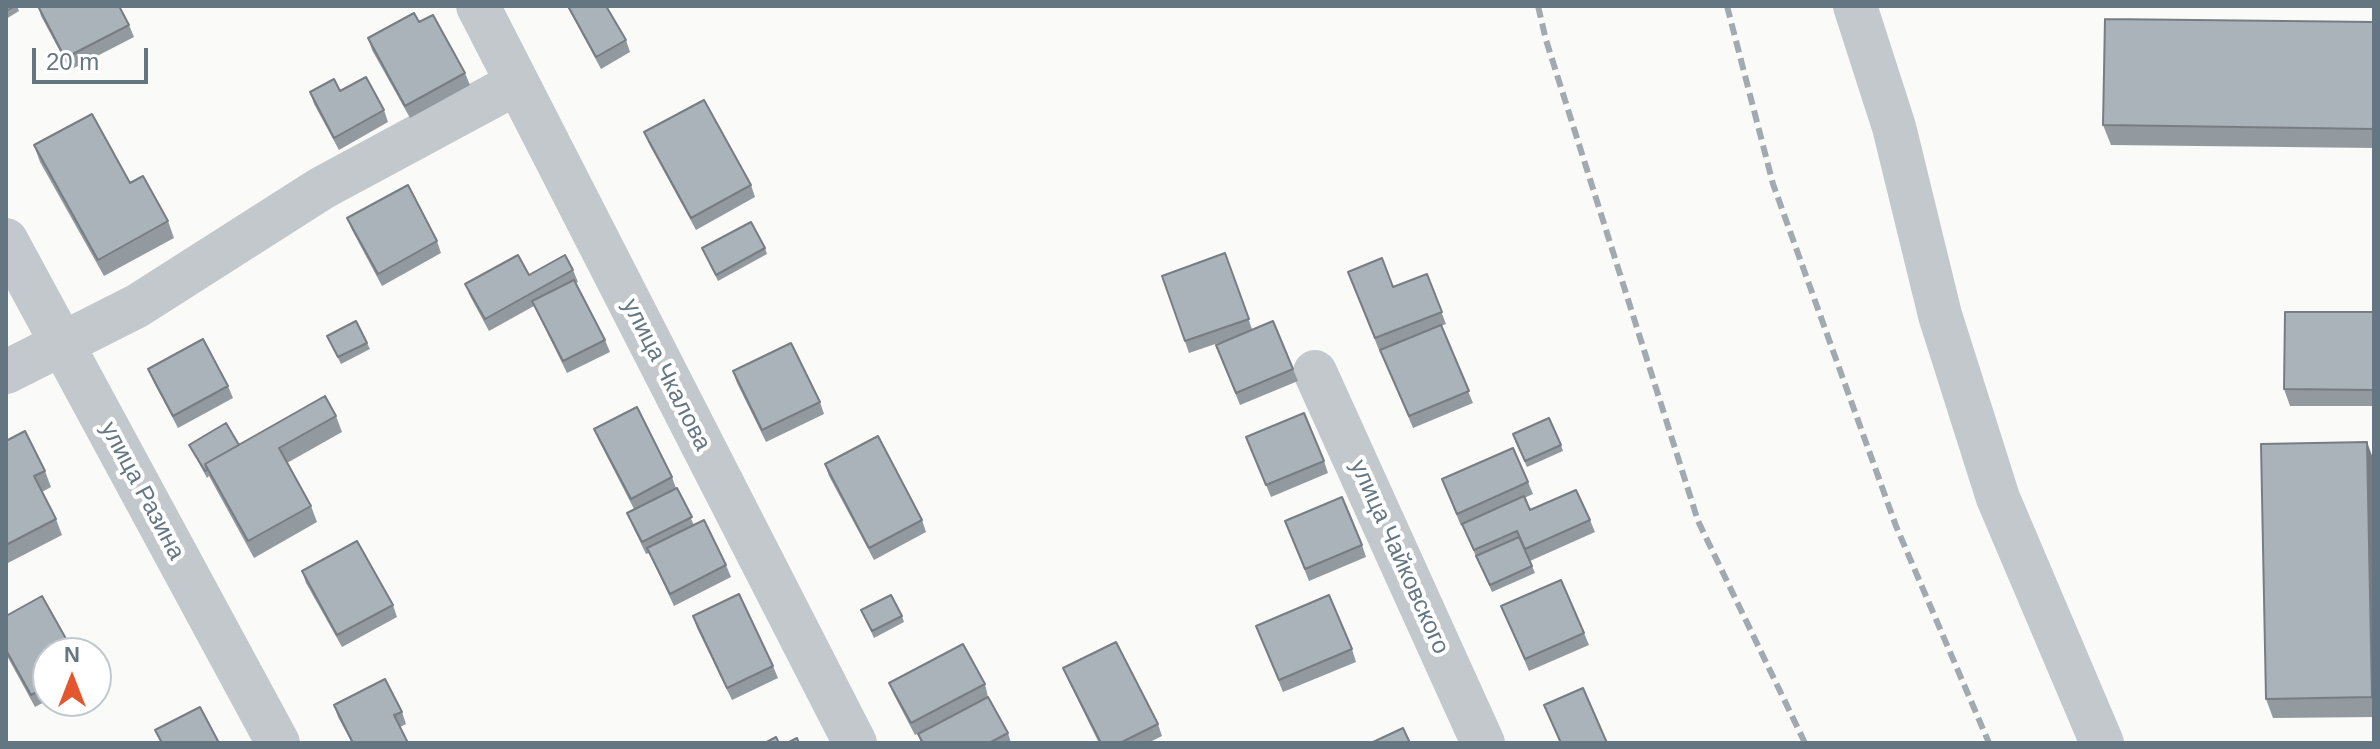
<!DOCTYPE html>
<html>
<head>
<meta charset="utf-8">
<style>
	body { margin:0 }
	#map { position:relative; width:2380px; height:749px; overflow:hidden; background:#fafaf8; font-family:Arial,sans-serif }
	canvas { display:block }
	.frame { position:absolute; inset:0; border:8px solid #657683; pointer-events:none }
	.north { position:absolute; left:32px; top:637px; width:80px; height:80px; box-sizing:border-box; background:#fff; border:2px solid #c1c8cd; border-radius:50%; rotate:0deg; font-size:22px; font-weight:700; line-height:32px; text-align:center; color:#657683 }
	.north::after { content:''; display:block; margin:auto; width:28px; height:36px; background:#e4572e; clip-path:polygon(50% 0,100% 100%,50% 72%,0 100%) }
	.scale { position:absolute; left:32px; top:48px; width:116px; height:36px; box-sizing:border-box; border:4px solid #657683; border-top:0; padding-left:10px; font-size:24px; line-height:28px; white-space:nowrap; color:#657683; -webkit-text-stroke:6px #fff; paint-order:stroke }
</style>
</head>
<body>
<div id="map">
<canvas width="2380" height="749"></canvas>
<div class="frame"></div>
<div class="north">N</div>
<div class="scale">20 m</div>
</div>
<script>
const c = document.querySelector('canvas').getContext('2d');
c.lineJoin = 'round';
function shape(rows) {
  const path = new Path2D();
  for (const r of rows) {
    path.moveTo(r[0], r[1]);
    for (let i = 2; i < r.length; i += 2) path.lineTo(r[i], r[i + 1]);
  }
  return path;
}
function stroke(path, color, width, dash) {
  c.strokeStyle = color;
  c.lineWidth = width;
  c.lineCap = dash ? 'butt' : 'round';
  c.setLineDash(dash || []);
  c.stroke(path);
}
function fillPath(path, color) {
  c.fillStyle = color;
  c.fill(path, 'evenodd');
}
function drawText(font, color, halo, rows, align = 'center') {
  c.font = font + ' Arial,sans-serif';
  c.lineWidth = 8;
  c.setLineDash([]);
  c.textBaseline = 'middle';
  c.strokeStyle = halo;
  c.fillStyle = color;
  for (const [text, x, y, turn = 0] of rows) {
    c.save();
    c.translate(x, y);
    c.rotate((+turn || 0) * Math.PI / 180);
    c.textAlign = isNaN(turn) ? turn : align;
    if (halo) c.strokeText(text, 0, 0);
    c.fillText(text, 0, 0);
    c.restore();
  }
}
stroke(shape([
	[478,6,855,743],
	[1855,6,1894,127,1940,315,1998,498,2102,743],
	[6,240,278,743],
	[6,372,137,306,322,188,517,83],
	[1315,372,1483,743]
]), '#c3c8cc', 44);
stroke(shape([
	[1538,6,1546,40,1698,521,1805,743],
	[1727,6,1773,184,1896,526,1989,743]
]), '#a2aab0', 6, [12, 6]);
fillPath(shape([
	[6,6,17,6,19,11,6,19],
	[38,6,129,25,134,37,70,70,41,16],
	[567,6,606,6,626,40,630,52,601,69],
	[419,22,465,73,470,85,410,118,372,50,368,38],
	[2374,22,2374,148,2111,145,2103,125],
	[340,91,384,110,388,122,339,150,314,104,310,92],
	[644,132,751,185,755,197,696,230,649,144],
	[34,145,130,183,168,221,174,238,104,276,40,162],
	[347,218,437,241,441,253,382,286,352,230],
	[702,248,765,248,767,254,718,281],
	[1225,253,1252,329,1293,369,1298,381,1240,405,1216,345,1227,340,1189,353,1162,276],
	[573,270,578,282,576,283,605,340,610,352,567,373,534,306,489,331,470,296,465,284],
	[1348,272,1393,287,1427,274,1446,324,1441,326,1473,403,1413,428,1380,350,1387,347,1379,350],
	[2374,312,2374,406,2290,406,2284,389],
	[327,336,367,343,370,349,341,364],
	[148,369,228,386,233,398,178,428,153,381],
	[733,371,820,402,824,414,766,442,737,383],
	[336,416,342,432,287,463,311,506,317,522,254,558,209,476,207,478,189,445,239,445],
	[594,429,672,477,676,488,694,525,726,565,731,577,674,606,649,553,646,554,632,525,627,513,634,509,599,441],
	[1246,437,1324,461,1328,473,1271,497],
	[6,441,45,471,51,487,42,492,56,519,62,535,6,564],
	[1515,441,1561,445,1563,451,1527,467],
	[2374,461,2374,717,2273,718,2266,699],
	[825,464,922,520,926,532,874,560,829,476],
	[1442,479,1528,482,1533,494,1524,498,1530,510,1590,520,1595,532,1530,561,1535,573,1492,592,1462,525,1461,526],
	[1285,521,1362,545,1366,557,1309,581],
	[302,571,393,605,397,617,342,647,306,583],
	[1501,606,1584,633,1589,645,1529,671],
	[861,610,902,616,904,622,874,638],
	[6,616,48,653,48,700,35,707,6,654],
	[693,616,773,666,778,678,732,700,697,628],
	[1256,626,1352,649,1356,662,1283,692],
	[1063,668,1158,724,1162,736,1148,743,1099,743,1068,680],
	[889,683,985,684,988,697,1008,733,1011,743,921,743,918,734,965,709,915,735,894,695],
	[334,705,402,712,406,724,400,727,408,743,352,743,338,717]
]), '#929a9f');
fillPath(shape([
	[2367,442,2374,461,2374,703,2372,697]
]), '#777d82');
const building = shape([
	[6,6,15,6,6,11,6,6],
	[38,6,119,6,129,25,65,58,38,6],
	[568,6,606,6,626,40,596,57,568,6],
	[414,13,419,22,433,15,465,73,405,106,368,38,414,13],
	[2105,19,2374,22,2374,129,2103,125,2105,19],
	[366,77,384,110,334,138,310,92,334,79,340,91,366,77],
	[704,100,751,185,691,218,644,132,704,100],
	[92,114,130,183,143,176,168,221,98,260,34,145,92,114],
	[408,185,437,241,378,274,347,218,408,185],
	[751,222,765,248,716,275,702,248,751,222],
	[1225,253,1249,319,1185,341,1162,276,1225,253],
	[518,255,529,275,565,255,573,270,485,319,465,284,518,255],
	[1382,258,1393,287,1427,274,1442,312,1375,338,1348,272,1382,258],
	[574,280,605,340,563,361,532,301,574,280],
	[2285,312,2374,312,2374,390,2284,389,2285,312],
	[356,321,367,343,338,357,327,336,356,321],
	[1273,321,1293,369,1236,393,1216,345,1273,321],
	[1441,325,1469,391,1409,416,1380,350,1441,325],
	[203,339,228,386,173,416,148,369,203,339],
	[791,343,820,402,762,430,733,371,791,343],
	[325,396,336,416,279,448,311,506,248,541,205,464,325,396],
	[637,407,672,477,631,499,594,429,637,407],
	[1304,413,1324,461,1266,485,1246,437,1304,413],
	[1549,418,1561,445,1525,461,1513,434,1549,418],
	[226,423,239,445,205,464,207,470,205,471,189,445,226,423],
	[25,431,45,471,34,476,56,519,6,545,6,441,25,431],
	[878,436,922,520,869,548,825,464,878,436],
	[2367,442,2372,697,2266,699,2261,444,2367,442],
	[1513,448,1528,482,1457,514,1442,479,1513,448],
	[677,488,692,517,642,542,627,513,677,488],
	[1576,490,1590,520,1525,549,1517,531,1474,550,1462,524,1524,496,1530,510,1576,490],
	[1342,497,1362,545,1305,569,1285,521,1342,497],
	[704,520,726,565,670,594,647,548,704,520],
	[1519,537,1532,566,1490,585,1476,556,1519,537],
	[357,541,393,605,337,635,302,571,357,541],
	[1561,580,1584,633,1525,659,1501,606,1561,580],
	[739,594,773,666,727,688,693,616,739,594],
	[891,595,902,616,872,631,861,610,891,595],
	[1329,595,1352,649,1279,680,1256,626,1329,595],
	[42,596,74,653,48,653,48,686,31,695,6,650,6,616,42,596],
	[1116,642,1158,724,1120,743,1101,743,1063,668,1116,642],
	[963,644,985,684,911,723,889,683,963,644],
	[385,679,402,712,394,715,408,743,353,743,334,705,385,679],
	[1583,688,1607,743,1561,743,1544,705,1583,688],
	[988,697,1008,733,989,743,923,743,918,734,988,697],
	[200,707,219,743,162,743,155,730,200,707],
	[1403,728,1410,743,1371,743,1403,728],
	[776,737,779,743,765,743,776,737],
	[797,738,799,743,787,743,797,738]
]);
fillPath(building, '#aab3b9');
stroke(building, '#777d82', 2);
drawText('24px', '#657683', '#fff', [
	["улица Чкалова",666,375,63],
	["улица Разина",142,491,62],
	["улица Чайковского",1399,557,66]
]);
</script>
</body>
</html>
